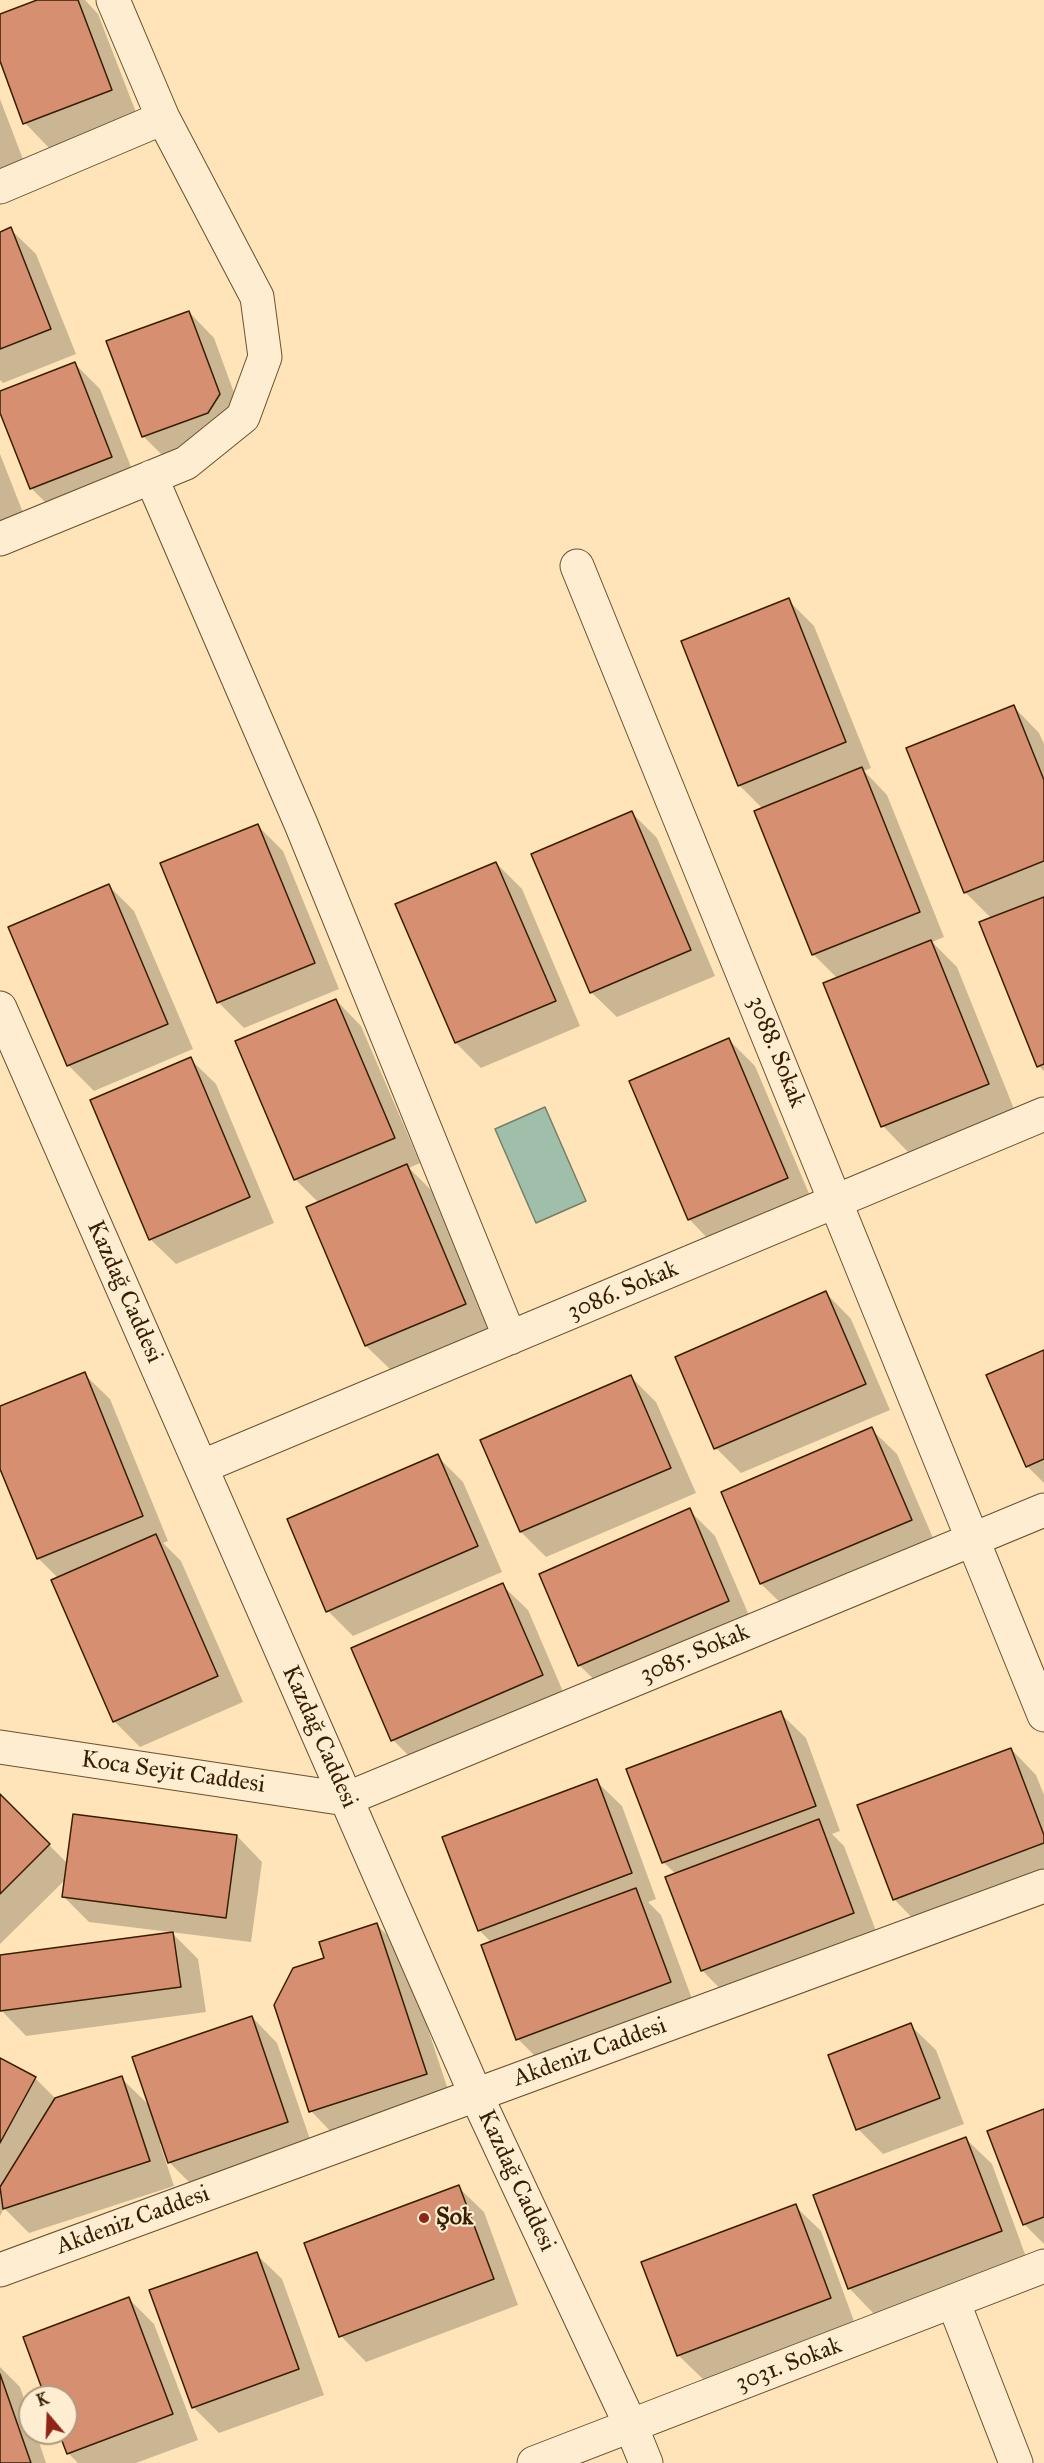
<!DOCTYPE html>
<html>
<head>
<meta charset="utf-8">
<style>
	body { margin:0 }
	#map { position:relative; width:1044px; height:2463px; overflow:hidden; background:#fee4b8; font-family:"IM FELL Great Primer",serif }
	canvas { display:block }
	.north { position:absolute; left:18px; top:2385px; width:60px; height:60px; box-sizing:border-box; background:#feedd1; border:2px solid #af9a7d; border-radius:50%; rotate:341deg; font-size:16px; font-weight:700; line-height:24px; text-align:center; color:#381e00 }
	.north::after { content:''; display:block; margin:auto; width:21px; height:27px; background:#8f2418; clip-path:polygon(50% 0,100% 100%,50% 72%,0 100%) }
</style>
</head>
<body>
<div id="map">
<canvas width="1044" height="2463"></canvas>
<div class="north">K</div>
</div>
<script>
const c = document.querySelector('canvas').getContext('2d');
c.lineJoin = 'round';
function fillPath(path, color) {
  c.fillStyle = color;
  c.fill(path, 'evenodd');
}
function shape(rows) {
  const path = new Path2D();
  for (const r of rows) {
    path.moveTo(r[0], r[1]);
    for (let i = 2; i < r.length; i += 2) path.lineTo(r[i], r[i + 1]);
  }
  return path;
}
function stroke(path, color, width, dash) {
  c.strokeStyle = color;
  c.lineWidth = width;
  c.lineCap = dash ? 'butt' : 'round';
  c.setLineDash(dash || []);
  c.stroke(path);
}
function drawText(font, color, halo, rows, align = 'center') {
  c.font = font + ' "IM FELL Great Primer",serif';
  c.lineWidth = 4.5;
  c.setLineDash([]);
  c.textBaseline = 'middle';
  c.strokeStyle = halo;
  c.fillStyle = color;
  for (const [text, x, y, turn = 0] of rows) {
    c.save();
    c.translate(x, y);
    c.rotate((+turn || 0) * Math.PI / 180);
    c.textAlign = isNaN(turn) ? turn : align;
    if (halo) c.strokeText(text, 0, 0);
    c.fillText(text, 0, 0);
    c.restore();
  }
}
const water = shape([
	[545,1107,586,1201,536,1223,495,1129,545,1107]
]);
fillPath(water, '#a0bfaa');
stroke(water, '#767f66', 1.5);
fillPath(shape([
	[41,0,85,0,98,14,137,115,50,149,25,123,0,57,0,15],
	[0,99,24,162,0,171],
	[10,229,36,254,76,354,3,383,0,380,0,233],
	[189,312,214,338,244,420,169,462,143,436],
	[75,364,100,389,137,482,57,514,31,488,0,409,0,393],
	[0,454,29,528,0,540],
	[788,600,814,626,871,768,864,771,887,795,944,937,932,942,957,967,1014,1109,908,1152,883,1126,838,979,813,954,763,809,739,785],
	[1014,707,1039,733,1044,744,1044,1071,1039,1066,992,919,965,892],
	[632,813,657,838,715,976,617,1017,591,992],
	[257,825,283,851,339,989,244,1028,218,1002],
	[496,863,522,889,580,1026,481,1068,456,1043],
	[109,886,134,911,193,1049,94,1091,69,1066,10,928],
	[336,1000,361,1026,420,1163,409,1168,432,1191,491,1329,392,1371,366,1346,308,1207,319,1203,295,1179,237,1042],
	[729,1040,755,1066,813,1203,714,1245,689,1219],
	[190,1059,216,1084,274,1223,176,1264,150,1239],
	[826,1293,851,1319,890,1410,741,1473,716,1448],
	[1044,1352,1044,1483,1027,1466],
	[84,1374,110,1399,168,1541,163,1543,181,1561,243,1702,140,1747,114,1721,58,1578,38,1558,0,1465,0,1408],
	[631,1377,656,1402,696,1493,546,1557,521,1532],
	[871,1429,897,1454,936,1545,787,1609,761,1584,723,1493],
	[437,1456,463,1482,502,1572,353,1636,328,1611],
	[689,1510,715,1536,754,1627,605,1690,579,1665],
	[502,1585,528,1610,567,1701,418,1765,393,1740],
	[780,1713,806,1738,840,1831,832,1834,844,1846,879,1939,727,1996,702,1970,676,1874,663,1862],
	[1011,1749,1036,1775,1044,1795,1044,1878,919,1925,894,1899],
	[596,1781,622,1806,656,1899,648,1902,661,1915,695,2007,543,2064,518,2039,492,1943,479,1930],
	[0,1796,68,1864,237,1836,262,1862,251,1942,89,1922,63,1896,66,1879,0,1944],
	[377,1925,402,1950,451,2099,336,2137,311,2111,326,1959],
	[173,1934,198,1959,206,2012,26,2036,1,2010,0,1957],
	[252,2017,277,2043,313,2148,195,2188,170,2163,163,2143,160,2144,174,2186,29,2233,4,2208,0,2216,0,2059,35,2078,56,2099,121,2078,151,2107],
	[910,2025,936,2050,964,2124,883,2154,858,2129],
	[1044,2111,1044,2244,1024,2224],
	[966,2139,992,2164,1026,2257,874,2314,849,2288],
	[458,2187,484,2212,518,2305,366,2362,341,2336],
	[795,2206,821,2231,855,2324,704,2380,678,2355],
	[256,2254,282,2279,324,2395,219,2433,193,2407],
	[129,2299,154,2324,198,2440,136,2463,78,2463,68,2453,60,2433,66,2433,66,2397,47,2397],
	[0,2367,20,2387,30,2416,30,2433,36,2433,46,2463,0,2463]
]), '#0003');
const building = shape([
	[37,0,78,0,112,90,23,124,0,61,0,14,37,0],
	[11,227,51,329,0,349,0,232,11,227],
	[189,311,220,394,208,413,142,437,106,341,189,311],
	[75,362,112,457,30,489,0,413,0,391,75,362],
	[789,598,846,742,738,786,681,641,789,598],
	[1014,705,1044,780,1044,861,964,893,906,748,1014,705],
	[862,767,920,912,812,955,754,811,862,767],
	[632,811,691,950,590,993,531,854,632,811],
	[258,824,315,963,217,1003,160,863,258,824],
	[496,862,556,1001,455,1043,395,904,496,862],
	[109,884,168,1024,67,1066,8,927,109,884],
	[1044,897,1044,1064,1037,1067,979,922,1044,897],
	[931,940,989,1084,881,1127,823,983,931,940],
	[336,999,395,1138,294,1180,235,1041,336,999],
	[729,1038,788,1178,688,1220,629,1081,729,1038],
	[191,1057,250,1197,149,1240,90,1100,191,1057],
	[407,1164,466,1304,365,1346,306,1207,407,1164],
	[826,1291,866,1384,714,1449,675,1357,826,1291],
	[1044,1350,1044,1459,1026,1467,986,1375,1044,1350],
	[85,1372,143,1516,37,1559,0,1469,0,1406,85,1372],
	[631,1375,671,1468,520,1532,480,1440,631,1375],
	[872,1427,912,1520,760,1584,721,1492,872,1427],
	[438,1454,478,1546,326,1612,287,1519,438,1454],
	[690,1508,729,1601,578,1666,539,1574,690,1508],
	[156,1534,218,1676,113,1722,51,1580,156,1534],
	[503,1583,543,1675,391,1741,351,1648,503,1583],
	[781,1711,816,1806,662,1863,626,1769,781,1711],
	[1011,1748,1044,1835,1044,1843,893,1900,857,1805,1011,1748],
	[597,1779,632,1873,478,1931,442,1837,597,1779],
	[0,1794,50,1844,0,1894,0,1794],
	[73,1814,237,1835,226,1918,62,1897,73,1814],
	[819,1819,854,1913,701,1971,665,1877,819,1819],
	[636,1888,671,1982,516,2040,481,1945,636,1888],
	[377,1923,427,2074,309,2112,274,2005,293,1968,324,1958,319,1942,377,1923],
	[173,1932,181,1987,0,2011,0,1955,173,1932],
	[252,2016,288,2122,168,2163,132,2057,252,2016],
	[911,2023,940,2098,856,2130,828,2055,911,2023],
	[0,2058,36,2077,0,2143,0,2058],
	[122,2076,150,2161,3,2209,0,2187,55,2098,122,2076],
	[1044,2109,1044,2217,1023,2225,987,2131,1044,2109],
	[966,2137,1002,2231,848,2289,813,2195,966,2137],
	[459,2185,494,2279,339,2337,304,2243,459,2185],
	[796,2204,831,2298,677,2356,641,2262,796,2204],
	[257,2252,299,2369,192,2408,149,2290,257,2252],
	[129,2297,173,2414,67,2454,59,2433,66,2433,66,2397,45,2397,23,2337,129,2297],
	[0,2374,31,2463,0,2463,0,2374]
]);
fillPath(building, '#d68f71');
stroke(building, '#381e00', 1.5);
const minor = shape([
	[0,187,163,118,113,0],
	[151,477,301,824,510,1338],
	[0,539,186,463,243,417,265,357,257,297,163,118],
	[577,566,1044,1715],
	[0,1008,476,2095,631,2426,646,2463],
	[201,1467,1044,1114],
	[0,1747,346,1799,1044,1510],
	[0,2270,1044,1886],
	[953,2301,1016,2463],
	[534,2463,1044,2266]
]);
stroke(minor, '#6a502e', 35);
stroke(minor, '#feedd1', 33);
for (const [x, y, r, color] of [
	[424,2218,6,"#8f2418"]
]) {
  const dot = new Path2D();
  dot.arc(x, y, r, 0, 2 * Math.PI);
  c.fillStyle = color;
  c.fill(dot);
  stroke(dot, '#feedd1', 2);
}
drawText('24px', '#381e00', '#feedd1', [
	["3088. Sokak",776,1052,68],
	["3086. Sokak",623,1291,-23],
	["Kazdağ Caddesi",124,1292,66],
	["3085. Sokak",695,1654,-23],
	["Kazdağ Caddesi",319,1737,66],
	["Koca Seyit Caddesi",173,1773,8],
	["Akdeniz Caddesi",590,2053,-20],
	["Kazdağ Caddesi",516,2181,65],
	["Akdeniz Caddesi",133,2221,-20],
	["3031. Sokak",789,2365,-21]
]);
drawText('bold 24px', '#381e00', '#feedd1', [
	["Şok",436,2218]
], 'left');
</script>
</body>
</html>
